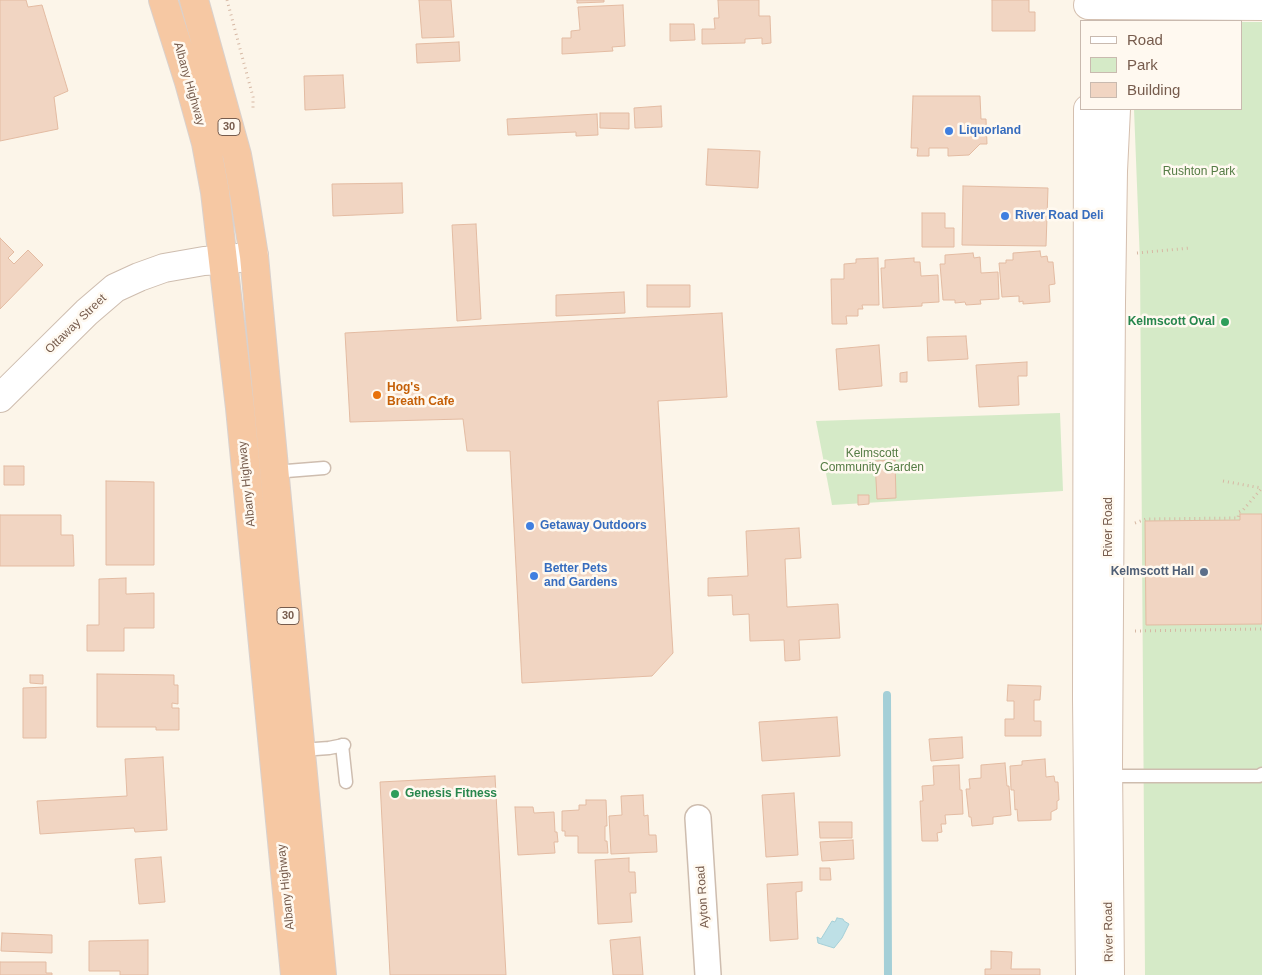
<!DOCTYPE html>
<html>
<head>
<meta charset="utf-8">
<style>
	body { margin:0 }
	#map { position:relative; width:1262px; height:975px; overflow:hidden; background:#fcf5e9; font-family:Arial,sans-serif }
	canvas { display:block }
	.legend { position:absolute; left:1080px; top:20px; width:162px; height:90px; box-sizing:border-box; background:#fff9f0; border:1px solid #c9baaf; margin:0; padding:6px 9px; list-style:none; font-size:15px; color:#775c4d }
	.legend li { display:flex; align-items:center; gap:10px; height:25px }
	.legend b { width:25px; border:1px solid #c9baaf }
</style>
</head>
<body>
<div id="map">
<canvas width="1262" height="975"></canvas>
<ul class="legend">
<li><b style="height:6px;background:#fff"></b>Road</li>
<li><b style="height:14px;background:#d5eac7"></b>Park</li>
<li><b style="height:14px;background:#f1d5c2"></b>Building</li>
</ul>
</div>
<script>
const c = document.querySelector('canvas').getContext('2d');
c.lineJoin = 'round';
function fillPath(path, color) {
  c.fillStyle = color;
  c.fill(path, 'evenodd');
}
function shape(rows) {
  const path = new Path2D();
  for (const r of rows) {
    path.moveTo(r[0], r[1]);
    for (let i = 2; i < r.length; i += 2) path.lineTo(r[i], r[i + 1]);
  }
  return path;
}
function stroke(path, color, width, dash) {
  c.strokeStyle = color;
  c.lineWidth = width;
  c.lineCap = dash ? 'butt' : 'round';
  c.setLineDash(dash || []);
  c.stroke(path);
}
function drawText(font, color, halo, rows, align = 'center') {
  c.font = font + ' Arial,sans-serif';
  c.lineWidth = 5;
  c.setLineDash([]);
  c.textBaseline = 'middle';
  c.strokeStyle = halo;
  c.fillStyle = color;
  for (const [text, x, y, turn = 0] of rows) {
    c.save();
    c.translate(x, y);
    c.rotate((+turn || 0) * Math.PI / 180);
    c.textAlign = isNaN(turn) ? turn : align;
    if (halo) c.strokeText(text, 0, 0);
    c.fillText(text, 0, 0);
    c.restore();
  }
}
fillPath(shape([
	[1241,22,1262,22,1262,975,1145,975,1140,262,1134,109,1241,109],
	[1060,413,1063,491,832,505,816,421]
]), '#d5eac7');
const water = shape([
	[837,918,843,919,844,921,849,924,842,938,834,948,818,943,817,937,821,939,832,921,835,922,837,918]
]);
fillPath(water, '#bee0e6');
stroke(water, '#a4cfd7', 1);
stroke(shape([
	[887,695,888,975]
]), '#a4cfd7', 8);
const building = shape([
	[0,0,26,0,28,7,42,5,68,91,54,97,58,129,0,141,0,0],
	[419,0,451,0,454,37,422,38,419,0],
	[577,0,604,0,604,2,577,3,577,0],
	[718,0,759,0,759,16,770,16,771,43,762,44,762,38,745,39,745,43,702,44,702,29,715,29,714,18,719,18,718,0],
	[992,0,1029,0,1029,12,1035,12,1035,31,992,31,992,0],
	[623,5,625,46,612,47,613,51,562,54,562,38,571,38,571,31,580,30,578,7,623,5],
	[670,24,694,24,695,40,670,41,670,24],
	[459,42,460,61,417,63,416,44,459,42],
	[343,75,345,108,305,110,304,76,343,75],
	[913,96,980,96,981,119,986,119,987,144,980,144,969,155,948,156,948,148,929,148,929,156,917,156,918,148,911,148,913,96],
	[661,106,662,127,635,128,634,108,661,106],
	[600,113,629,113,629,129,600,128,600,113],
	[597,114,598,135,576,136,576,132,508,135,507,119,597,114],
	[708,149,760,151,758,188,706,185,708,149],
	[402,183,403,213,333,216,332,184,402,183],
	[963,186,1048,188,1046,246,962,245,963,186],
	[922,213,945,213,945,228,954,228,954,247,922,247,922,213],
	[476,224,481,319,457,321,452,225,476,224],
	[0,238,14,252,8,258,14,264,28,250,43,265,0,309,0,238],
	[1040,251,1041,257,1047,256,1048,262,1053,262,1055,284,1049,285,1050,302,1023,304,1023,301,1019,302,1019,296,1002,297,999,263,1006,263,1006,260,1013,260,1013,253,1040,251],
	[973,253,974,258,980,257,981,273,998,272,999,299,980,300,981,304,966,305,965,302,955,303,955,300,943,300,940,264,945,264,945,255,973,253],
	[878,258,879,305,862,305,863,309,858,309,858,316,846,316,847,324,832,324,831,279,844,279,844,264,856,263,856,259,878,258],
	[914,258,914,262,920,262,921,276,938,275,939,302,922,303,922,306,883,308,881,268,885,268,885,260,914,258],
	[647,285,690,285,690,307,647,307,647,285],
	[624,292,625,313,556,316,556,295,624,292],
	[722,313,727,397,658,401,673,653,652,676,522,683,510,451,467,451,463,419,350,422,345,333,722,313],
	[966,336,968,359,928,361,927,337,966,336],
	[879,345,882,386,839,390,836,349,879,345],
	[1027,362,1027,376,1018,376,1019,405,979,407,976,365,1027,362],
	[907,372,907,382,900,382,900,373,907,372],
	[895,460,896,498,877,499,875,461,895,460],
	[4,466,24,466,24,485,4,485,4,466],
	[106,481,154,482,154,565,106,565,106,481],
	[858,495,869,495,869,504,858,505,858,495],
	[1240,514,1262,514,1262,624,1146,625,1145,521,1240,520,1240,514],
	[0,515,61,515,61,535,73,535,74,566,0,566,0,515],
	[799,528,801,558,785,559,787,607,838,604,840,638,799,640,800,660,785,661,784,640,750,641,749,614,733,615,732,595,708,596,708,578,748,576,746,531,799,528],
	[126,578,126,594,154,593,154,628,124,628,124,651,87,651,87,625,99,625,99,579,126,578],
	[97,674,174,675,174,685,178,685,178,704,172,703,172,708,179,708,179,730,156,730,156,727,97,727,97,674],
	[30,675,43,675,43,684,30,683,30,675],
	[1008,685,1041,686,1040,700,1034,700,1034,721,1041,721,1041,736,1005,736,1005,719,1014,719,1014,701,1007,701,1008,685],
	[46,687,46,738,23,738,23,688,46,687],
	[837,717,840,756,762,761,759,722,837,717],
	[962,737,963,758,931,761,929,739,962,737],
	[163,757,167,830,135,832,134,828,40,834,37,801,127,796,125,759,163,757],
	[1045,759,1046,777,1054,776,1055,782,1058,782,1059,800,1057,801,1057,809,1051,812,1051,820,1018,821,1017,809,1015,810,1014,790,1011,790,1010,766,1022,765,1022,761,1045,759],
	[1005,763,1007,786,1009,786,1011,815,993,817,993,824,972,826,971,817,969,817,966,789,970,789,969,779,981,778,981,765,1005,763],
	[959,765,960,790,962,790,963,814,945,815,946,824,941,824,942,832,937,833,938,841,922,841,920,801,923,801,922,786,934,785,933,766,959,765],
	[495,776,506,975,390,975,380,782,495,776],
	[794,793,798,855,766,857,762,795,794,793],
	[643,795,644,816,648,815,649,835,656,835,657,852,611,854,609,816,622,815,621,796,643,795],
	[586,800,606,800,607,826,605,826,605,841,607,841,608,853,578,853,578,836,565,836,565,831,562,831,562,811,579,810,579,805,586,805,586,800],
	[515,807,533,807,534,813,554,812,555,832,557,832,558,842,554,842,555,853,518,855,515,807],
	[819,822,852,822,852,838,820,838,819,822],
	[853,840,854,859,822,861,820,842,853,840],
	[161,857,165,902,139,904,135,859,161,857],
	[629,858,629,872,635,872,636,893,630,893,632,922,598,924,595,860,629,858],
	[820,868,830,868,831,880,820,880,820,868],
	[802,882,802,891,796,892,798,939,770,941,767,884,802,882],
	[2,933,52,935,52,953,1,951,2,933],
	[640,937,643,975,613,975,610,940,640,937],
	[148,940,148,975,120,975,120,971,89,971,89,941,148,940],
	[991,951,1012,952,1011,969,1040,969,1040,975,985,975,985,969,991,969,991,951],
	[0,962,46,962,46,973,52,973,52,975,0,975,0,962]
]);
fillPath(building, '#f1d5c2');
stroke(building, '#e3bba2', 1);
const service = shape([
	[274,472,324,468],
	[342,745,346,782],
	[301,750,329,748,344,745],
	[1108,776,1259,776,1262,774]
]);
const minor = shape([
	[698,818,708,975]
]);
const tertiary = shape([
	[0,398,87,312,115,288,139,277,164,268,204,261,223,260,254,256]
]);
const secondary = shape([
	[1088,5,1262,6],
	[1088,109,1087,699,1090,975],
	[1110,975,1108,764,1111,302,1113,171,1116,109]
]);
const trunk = shape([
	[163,0,189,82,206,143,215,192,240,408,295,975],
	[194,0,237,155,244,193,254,256,322,975]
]);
stroke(service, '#cebdaf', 15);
stroke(minor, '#cebdaf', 28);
stroke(tertiary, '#cebdaf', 30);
stroke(secondary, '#d4bfaf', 30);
stroke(trunk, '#d9d1cd', 30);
stroke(shape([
	[227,0,253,97,253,111],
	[1137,253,1190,248],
	[1223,481,1261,488],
	[1135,523,1146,519,1238,518,1239,512,1243,510,1262,488],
	[1135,631,1262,629]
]), '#d6b8a4', 3, [1, 4]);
stroke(service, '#fff', 12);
stroke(minor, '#fff', 25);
stroke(tertiary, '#fff', 28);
stroke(secondary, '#fff', 28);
stroke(trunk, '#f6c8a3', 28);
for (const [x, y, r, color] of [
	[949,131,5,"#3f7fe0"],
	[1005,216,5,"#3f7fe0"],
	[1225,322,5,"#2e9e5b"],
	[377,395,5,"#e8710a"],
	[530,526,5,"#3f7fe0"],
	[1204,572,5,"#5c6f8a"],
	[534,576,5,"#3f7fe0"],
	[395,794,5,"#2e9e5b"]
]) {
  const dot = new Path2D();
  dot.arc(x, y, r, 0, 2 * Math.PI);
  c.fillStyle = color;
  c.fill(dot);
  stroke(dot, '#fff9f0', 2);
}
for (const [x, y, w] of [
	[229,127,22],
	[288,616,22]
]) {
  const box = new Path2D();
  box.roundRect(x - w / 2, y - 8.5, w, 17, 4);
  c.fillStyle = '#fff9f0';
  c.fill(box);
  stroke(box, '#775c4d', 1);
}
drawText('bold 11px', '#775c4d', null, [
	["30",229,127],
	["30",288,616]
]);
drawText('12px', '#775c4d', '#fff9f0', [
	["Albany Highway",189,84,74],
	["Ottaway Street",76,324,-44],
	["Albany Highway",247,484,-96],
	["River Road",1109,527,-90],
	["Albany Highway",286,887,-96],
	["Ayton Road",703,897,-94],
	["River Road",1109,932,-91]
]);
drawText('bold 12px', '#366cbe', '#fff9f0', [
	["Liquorland",959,131],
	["River Road Deli",1015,216],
	["Getaway Outdoors",540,526],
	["Better Pets",544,569],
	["and Gardens",544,583]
], 'left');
drawText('12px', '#557c45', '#fff9f0', [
	["Rushton Park",1199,172],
	["Kelmscott",872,454],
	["Community Garden",872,468]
]);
drawText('bold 12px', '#27864d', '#fff9f0', [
	["Kelmscott Oval",1215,322],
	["Genesis Fitness",405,794,"left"]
], 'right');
drawText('bold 12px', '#c56008', '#fff9f0', [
	["Hog's",387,388],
	["Breath Cafe",387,402]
], 'left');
drawText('bold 12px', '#4e5e75', '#fff9f0', [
	["Kelmscott Hall",1194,572]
], 'right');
</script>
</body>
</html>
